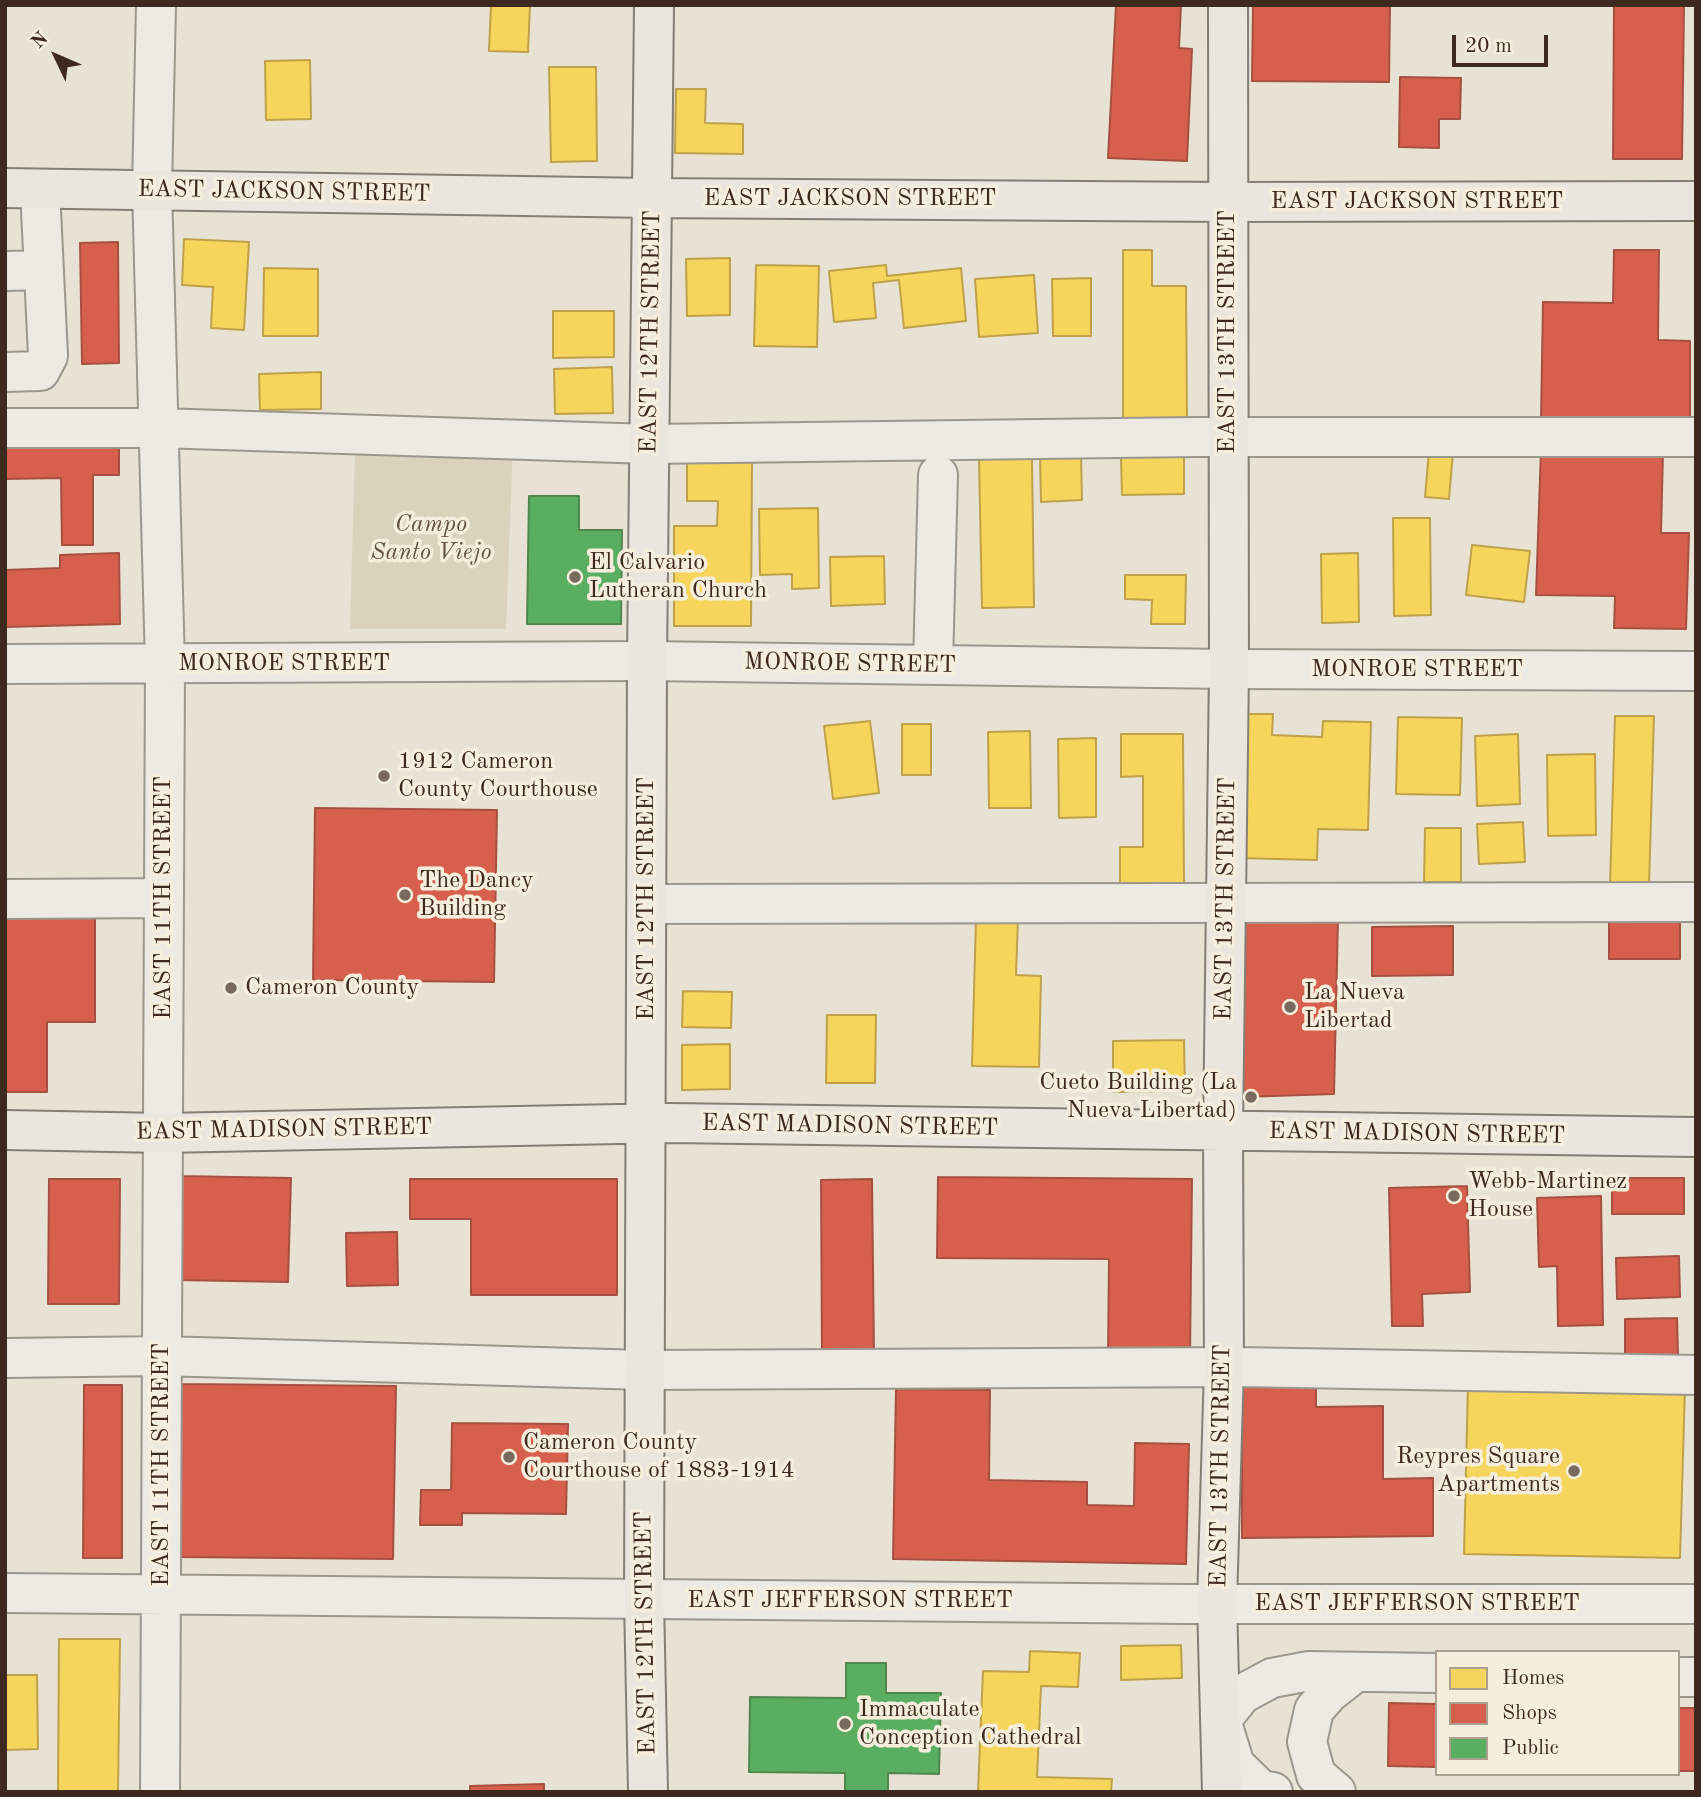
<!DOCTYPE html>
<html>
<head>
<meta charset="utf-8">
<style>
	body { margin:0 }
	#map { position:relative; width:1701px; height:1797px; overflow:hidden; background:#e7e2d3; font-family:"Old Standard TT",serif }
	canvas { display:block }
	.frame { position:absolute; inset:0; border:7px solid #3d291d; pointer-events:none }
	.legend { position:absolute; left:1435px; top:1650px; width:245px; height:126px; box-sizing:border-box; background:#f5eedd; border:2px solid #ab9f90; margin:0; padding:9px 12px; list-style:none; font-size:21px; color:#3d291d }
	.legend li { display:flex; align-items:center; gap:14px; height:35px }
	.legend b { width:35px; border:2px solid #ab9f90 }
	.north { position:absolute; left:21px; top:21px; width:70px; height:70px; -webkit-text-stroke:5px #f5eedd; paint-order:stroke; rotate:314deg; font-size:19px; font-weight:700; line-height:28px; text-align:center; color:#3d291d }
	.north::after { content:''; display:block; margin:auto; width:24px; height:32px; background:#3d291d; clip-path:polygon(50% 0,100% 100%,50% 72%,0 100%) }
	.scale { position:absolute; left:1452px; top:35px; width:96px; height:32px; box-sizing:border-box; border:4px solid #3d291d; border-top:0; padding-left:9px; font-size:21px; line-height:24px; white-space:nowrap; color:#3d291d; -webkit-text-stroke:5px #f5eedd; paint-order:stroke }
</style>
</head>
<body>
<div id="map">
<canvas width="1701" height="1797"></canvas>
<div class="frame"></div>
<ul class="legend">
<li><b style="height:19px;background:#f6d55c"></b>Homes</li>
<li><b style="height:19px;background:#d6604d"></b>Shops</li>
<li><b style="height:19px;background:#5aae61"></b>Public</li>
</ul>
<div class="north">N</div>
<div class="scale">20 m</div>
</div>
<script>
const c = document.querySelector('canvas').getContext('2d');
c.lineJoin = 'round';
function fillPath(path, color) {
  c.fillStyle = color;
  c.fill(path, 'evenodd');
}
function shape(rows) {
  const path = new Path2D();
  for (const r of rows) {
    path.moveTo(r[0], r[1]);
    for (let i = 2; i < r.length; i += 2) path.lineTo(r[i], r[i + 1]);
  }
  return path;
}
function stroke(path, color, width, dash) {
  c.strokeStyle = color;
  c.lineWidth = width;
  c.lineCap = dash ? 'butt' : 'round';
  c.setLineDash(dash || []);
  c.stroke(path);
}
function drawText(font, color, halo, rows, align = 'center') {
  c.font = font + ' "Old Standard TT",serif';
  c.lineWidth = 7;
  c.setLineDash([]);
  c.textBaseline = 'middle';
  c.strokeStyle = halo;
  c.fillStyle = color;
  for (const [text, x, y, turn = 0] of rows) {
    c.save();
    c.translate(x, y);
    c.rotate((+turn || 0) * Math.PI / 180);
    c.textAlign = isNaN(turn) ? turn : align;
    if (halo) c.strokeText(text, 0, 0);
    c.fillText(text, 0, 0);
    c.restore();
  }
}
fillPath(shape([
	[513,444,506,629,350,629,355,449]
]), '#dbd2be');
const homes = shape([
	[491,5,530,5,528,52,489,51,491,5],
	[310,60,311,119,266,120,265,61,310,60],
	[549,67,596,67,597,161,551,162,549,67],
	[676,89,706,89,705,123,743,124,743,154,675,153,676,89],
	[184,239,249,242,244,330,211,328,213,287,182,285,184,239],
	[1123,250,1152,250,1152,286,1186,286,1187,420,1123,421,1123,250],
	[730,258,730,315,687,316,686,259,730,258],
	[756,265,819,266,817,347,754,346,756,265],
	[886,265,887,276,961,268,966,321,904,328,899,280,873,283,876,318,834,322,829,271,886,265],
	[264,268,318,269,318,336,263,336,264,268],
	[1034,275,1038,333,979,337,975,279,1034,275],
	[1091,278,1091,336,1053,336,1052,279,1091,278],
	[553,311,614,311,614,357,553,358,553,311],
	[612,367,613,413,555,414,554,369,612,367],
	[321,372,321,409,260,410,259,374,321,372],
	[1429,451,1453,452,1449,499,1425,497,1429,451],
	[1081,453,1082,500,1041,502,1040,455,1081,453],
	[687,456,752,457,751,626,674,626,674,526,717,526,718,501,687,501,687,456],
	[1184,456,1184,494,1122,495,1121,457,1184,456],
	[1032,458,1034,607,982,608,979,459,1032,458],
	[818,508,819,588,792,589,792,574,760,575,759,509,818,508],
	[1393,518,1430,518,1431,615,1394,616,1393,518],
	[1472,545,1530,551,1524,602,1466,595,1472,545],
	[1358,553,1359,622,1322,623,1321,554,1358,553],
	[884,556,885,604,831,606,830,557,884,556],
	[1125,575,1186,575,1185,624,1151,624,1152,600,1125,599,1125,575],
	[1242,714,1273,714,1272,735,1322,737,1323,721,1371,722,1368,830,1318,829,1317,860,1238,858,1242,714],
	[1615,716,1654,716,1649,887,1610,886,1615,716],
	[1398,717,1462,718,1460,795,1396,794,1398,717],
	[870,721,879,793,833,799,824,726,870,721],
	[902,724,931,724,931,775,902,775,902,724],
	[1030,731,1031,808,989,808,988,732,1030,731],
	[1121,734,1183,734,1184,888,1120,888,1120,847,1143,847,1143,776,1121,777,1121,734],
	[1518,734,1520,804,1477,806,1475,736,1518,734],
	[1096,738,1096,817,1059,818,1058,739,1096,738],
	[1595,754,1596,835,1548,836,1547,755,1595,754],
	[1523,822,1525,862,1479,864,1477,824,1523,822],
	[1425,828,1461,828,1461,882,1424,882,1425,828],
	[976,918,1018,919,1016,975,1041,976,1039,1067,972,1066,976,918],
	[683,991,732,992,731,1028,682,1027,683,991],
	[827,1015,876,1015,875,1083,826,1083,827,1015],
	[1184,1040,1185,1091,1113,1092,1113,1041,1184,1040],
	[730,1044,730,1089,682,1090,682,1045,730,1044],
	[1468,1383,1685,1387,1680,1558,1464,1554,1468,1383],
	[59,1639,120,1639,118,1792,58,1792,59,1639],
	[1181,1645,1182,1678,1121,1680,1121,1646,1181,1645],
	[1030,1651,1080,1653,1078,1687,1041,1686,1037,1777,1112,1779,1111,1792,978,1792,983,1671,1029,1672,1030,1651],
	[5,1675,37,1675,38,1749,5,1750,5,1675]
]);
fillPath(homes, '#f6d55c');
stroke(homes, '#bea149', 2);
const shops = shape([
	[1116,5,1181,5,1179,48,1192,49,1187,161,1108,158,1116,5],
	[1253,5,1390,5,1389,82,1252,81,1253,5],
	[1614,5,1684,5,1682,159,1613,159,1614,5],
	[1400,77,1461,78,1460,119,1439,119,1439,148,1399,147,1400,77],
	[118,242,119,363,82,364,80,243,118,242],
	[1614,250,1659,250,1658,340,1690,341,1690,422,1541,421,1543,302,1613,303,1614,250],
	[119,445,119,475,93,475,93,545,62,545,61,478,5,479,5,446,119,445],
	[1541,449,1663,451,1661,533,1689,533,1686,629,1614,628,1615,596,1536,595,1541,449],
	[119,553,120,624,5,627,5,570,60,568,60,555,119,553],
	[315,808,497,810,494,982,313,980,315,808],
	[5,914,95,914,95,1022,47,1022,47,1092,5,1092,5,914],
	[1245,916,1338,919,1334,1094,1242,1097,1245,916],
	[1609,918,1680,918,1680,959,1609,959,1609,918],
	[1453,926,1453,975,1372,976,1372,927,1453,926],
	[179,1176,291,1178,288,1282,176,1280,179,1176],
	[938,1177,1192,1179,1190,1356,1108,1356,1109,1259,937,1258,938,1177],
	[1612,1178,1684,1178,1684,1214,1612,1214,1612,1178],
	[49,1179,120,1179,119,1304,48,1304,49,1179],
	[410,1179,617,1179,617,1295,471,1295,471,1219,410,1219,410,1179],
	[872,1179,874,1356,822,1357,821,1180,872,1179],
	[1467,1186,1470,1292,1422,1294,1423,1326,1392,1326,1389,1188,1467,1186],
	[1601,1196,1603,1325,1558,1326,1557,1266,1539,1267,1537,1198,1601,1196],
	[397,1232,398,1285,347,1286,346,1233,397,1232],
	[1679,1256,1680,1297,1617,1299,1616,1258,1679,1256],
	[1677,1318,1678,1355,1625,1356,1625,1319,1677,1318],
	[182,1384,396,1386,393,1559,179,1557,182,1384],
	[84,1385,122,1385,122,1558,83,1558,84,1385],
	[1242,1386,1316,1386,1316,1407,1383,1406,1383,1479,1433,1478,1433,1536,1242,1538,1242,1386],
	[896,1389,990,1390,989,1480,1087,1482,1087,1505,1134,1506,1135,1443,1189,1444,1186,1564,893,1559,896,1389],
	[452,1423,568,1424,566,1514,462,1513,462,1525,420,1525,421,1490,451,1490,452,1423],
	[1389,1703,1437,1704,1437,1767,1388,1766,1389,1703],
	[1678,1708,1696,1708,1696,1771,1678,1771,1678,1708],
	[544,1784,544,1792,470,1792,470,1786,544,1784]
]);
fillPath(shops, '#d6604d');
stroke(shops, '#a8503f', 2);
const public = shape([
	[529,496,579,496,579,530,622,530,621,624,527,624,529,496],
	[846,1663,886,1663,886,1693,941,1693,939,1774,888,1773,888,1792,845,1792,845,1773,749,1772,750,1697,846,1698,846,1663]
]);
fillPath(public, '#5aae61');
stroke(public, '#51864d', 2);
const minor = shape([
	[156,5,152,189,165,665,160,1792],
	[5,271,44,270],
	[5,372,40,371,48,356,40,189],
	[5,428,159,428,650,444,1196,437,1696,437],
	[5,664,647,661,1229,669,1696,671],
	[933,665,938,475],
	[5,899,164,898],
	[647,904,1696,902],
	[5,1358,162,1356,645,1370,1239,1367,1696,1375],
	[5,1593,1188,1604,1696,1604],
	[1678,1677,1696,1677],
	[1273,1792,1261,1790,1235,1765,1221,1720,1242,1694,1272,1678,1309,1671,1437,1673],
	[1336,1792,1316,1775,1307,1742,1314,1710,1329,1693,1356,1672]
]);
const major = shape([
	[5,188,652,198,1227,202,1696,201],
	[5,1130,163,1133,670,1123,1696,1137],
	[648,1792,644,1600,647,661,654,5],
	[1222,1792,1217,1603,1224,1367,1223,1131,1229,669,1228,5]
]);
stroke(minor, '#9c978d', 42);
stroke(major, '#847e74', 42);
stroke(minor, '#eceae2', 38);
stroke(major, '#eae5dd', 38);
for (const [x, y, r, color] of [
	[575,577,7,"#786a5d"],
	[384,776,7,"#786a5d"],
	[405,895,7,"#786a5d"],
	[231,988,7,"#786a5d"],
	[1290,1007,7,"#786a5d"],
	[1251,1097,7,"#786a5d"],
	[1454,1196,7,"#786a5d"],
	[509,1457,7,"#786a5d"],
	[1574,1471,7,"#786a5d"],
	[845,1724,7,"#786a5d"]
]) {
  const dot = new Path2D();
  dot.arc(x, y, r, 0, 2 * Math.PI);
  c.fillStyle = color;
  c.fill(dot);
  stroke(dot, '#f5eedd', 2.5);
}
drawText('24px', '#3d291d', '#f5eedd', [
	["EAST JACKSON STREET",284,192,1],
	["EAST JACKSON STREET",850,199],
	["EAST JACKSON STREET",1417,202],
	["EAST 12TH STREET",651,332,-89],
	["EAST 13TH STREET",1228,332,-90],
	["MONROE STREET",284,664],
	["MONROE STREET",850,664,1],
	["MONROE STREET",1417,670],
	["EAST 11TH STREET",164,898,-90],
	["EAST 12TH STREET",647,899,-90],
	["EAST 13TH STREET",1226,899,-89],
	["EAST MADISON STREET",850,1126,1],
	["EAST MADISON STREET",284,1130,-1],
	["EAST MADISON STREET",1417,1134,1],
	["EAST 11TH STREET",162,1465,-90],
	["EAST 13TH STREET",1221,1466,-89],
	["EAST JEFFERSON STREET",850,1601],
	["EAST JEFFERSON STREET",1417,1604],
	["EAST 12TH STREET",646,1633,-91]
]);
drawText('italic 24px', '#625041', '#f5eedd', [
	["Campo",431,525],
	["Santo Viejo",431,553]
]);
drawText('24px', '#3d291d', '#f5eedd', [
	["El Calvario",589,563],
	["Lutheran Church",589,591],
	["1912 Cameron",398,762],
	["County Courthouse",398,790],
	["The Dancy",419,881],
	["Building",419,909],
	["Cameron County",245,988],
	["La Nueva",1304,993],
	["Libertad",1304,1021],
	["Cueto Building (La",1237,1083,"right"],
	["Nueva Libertad)",1237,1111,"right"],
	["Webb-Martinez",1468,1182],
	["House",1468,1210],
	["Cameron County",523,1443],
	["Courthouse of 1883-1914",523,1471],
	["Reypres Square",1560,1457,"right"],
	["Apartments",1560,1485,"right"],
	["Immaculate",859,1710],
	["Conception Cathedral",859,1738]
], 'left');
</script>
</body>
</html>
